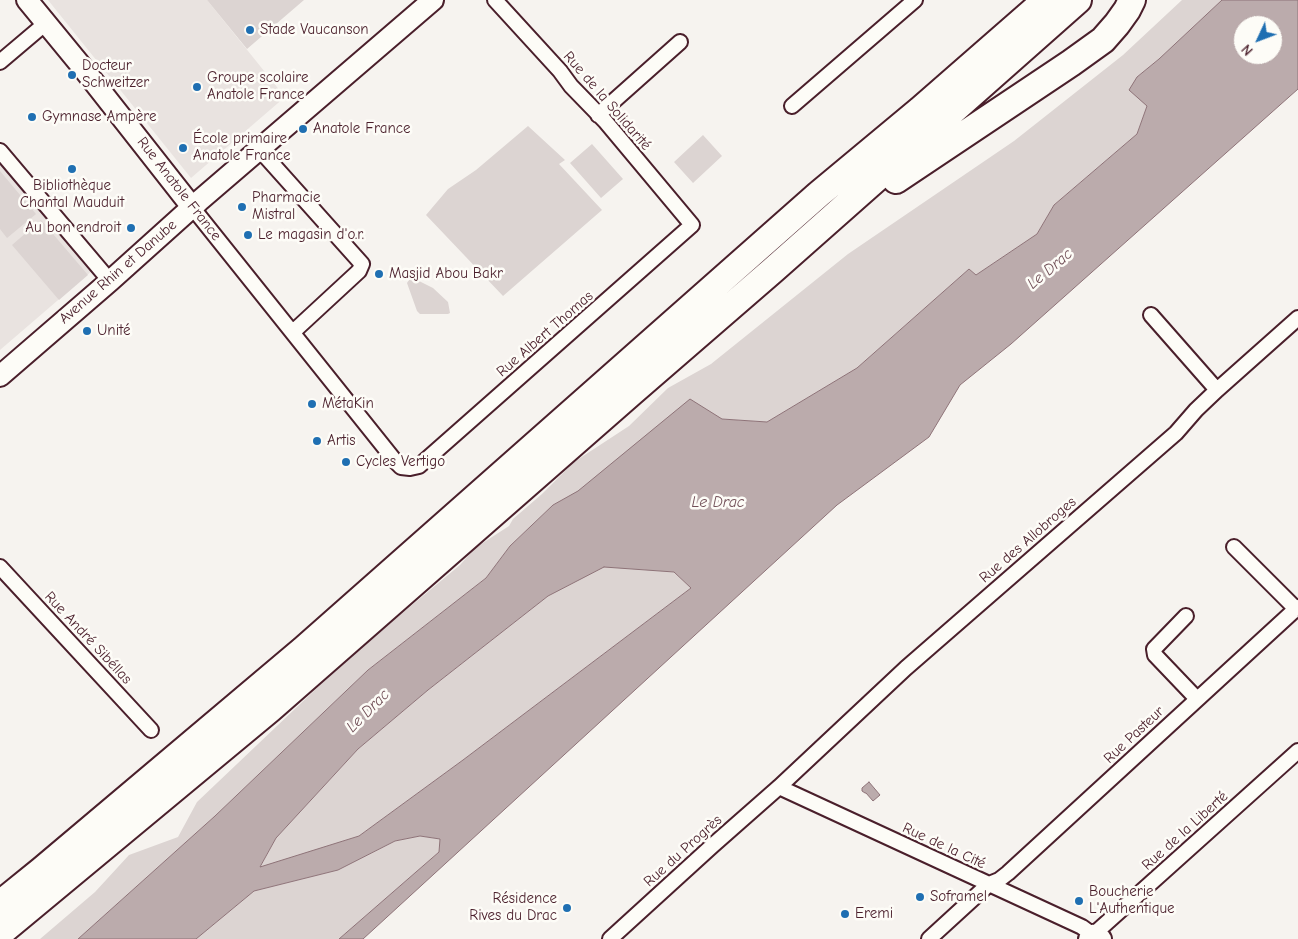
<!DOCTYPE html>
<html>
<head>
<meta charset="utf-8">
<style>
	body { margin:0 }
	#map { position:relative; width:1298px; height:939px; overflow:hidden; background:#f6f3ef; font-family:"Comic Neue",sans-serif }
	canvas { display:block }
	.north { position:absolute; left:1233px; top:15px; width:50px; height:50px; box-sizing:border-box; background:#fdfcf7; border:1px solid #b5a4a5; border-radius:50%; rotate:227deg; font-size:14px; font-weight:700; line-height:20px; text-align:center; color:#4a1f2b }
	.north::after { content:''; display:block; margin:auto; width:18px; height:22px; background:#1f6fb2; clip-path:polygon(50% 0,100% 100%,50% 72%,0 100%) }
</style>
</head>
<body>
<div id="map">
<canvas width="1298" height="939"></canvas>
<div class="north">N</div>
</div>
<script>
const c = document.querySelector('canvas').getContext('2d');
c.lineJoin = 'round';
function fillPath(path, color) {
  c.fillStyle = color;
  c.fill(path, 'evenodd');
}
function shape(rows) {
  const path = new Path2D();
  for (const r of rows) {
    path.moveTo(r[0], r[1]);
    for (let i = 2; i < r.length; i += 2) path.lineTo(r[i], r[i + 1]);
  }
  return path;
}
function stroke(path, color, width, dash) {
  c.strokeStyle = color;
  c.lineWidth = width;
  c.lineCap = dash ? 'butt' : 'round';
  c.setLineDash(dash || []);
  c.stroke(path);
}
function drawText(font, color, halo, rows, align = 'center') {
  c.font = font + ' "Comic Neue",sans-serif';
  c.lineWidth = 5;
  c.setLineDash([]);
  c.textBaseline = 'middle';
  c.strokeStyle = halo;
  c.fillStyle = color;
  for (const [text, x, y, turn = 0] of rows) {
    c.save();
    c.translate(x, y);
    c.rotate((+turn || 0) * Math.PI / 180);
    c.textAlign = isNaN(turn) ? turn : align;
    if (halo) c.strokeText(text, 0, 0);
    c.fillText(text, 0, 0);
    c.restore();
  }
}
fillPath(shape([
	[48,0,207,0,285,97,191,178],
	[0,163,93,270,0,350]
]), '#e9e3e0');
fillPath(shape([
	[207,0,304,0,247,49],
	[1182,0,1222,0,1159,59,1137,77,1147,106,1137,134,1054,205,1037,234,976,275,969,269,857,368,767,422,722,419,553,505,510,546,486,578,368,670,215,816,78,939,40,939,95,892,129,855,178,837,197,802,318,687,376,635,460,565,475,548,509,526,513,519,542,494,574,462,629,426,668,388,711,364,848,254,1014,141,1123,55],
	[528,126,565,160,559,164,602,210,503,296,426,215,448,189,476,170],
	[703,135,722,156,693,183,674,162],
	[592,144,623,179,601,198,570,163],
	[0,171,36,214,7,238,0,229],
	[41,220,88,275,59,300,12,245],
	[411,277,433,288,448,302,450,313,448,314,420,314,417,311,407,283],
	[604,566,674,572,691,588,463,760,359,836,260,868,276,838,358,749,428,690,548,596],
	[420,836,440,839,439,852,339,939,196,939,254,891,338,870,395,841]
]), '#dcd4d2');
const water = shape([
	[1222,0,1298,0,1298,89,1011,344,960,385,929,437,837,505,363,939,339,939,439,852,440,839,420,836,395,841,338,870,254,891,196,939,78,939,215,816,368,670,486,578,510,546,553,505,578,491,690,399,722,419,767,422,857,368,969,269,976,275,1037,234,1054,205,1137,134,1147,106,1129,90,1137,77,1159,59,1222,0],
	[1243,25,1273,25,1273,55,1243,55,1243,25],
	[604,567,674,572,691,588,463,760,359,836,260,867,276,838,358,749,428,690,548,596,604,567],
	[869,782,880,795,873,801,866,793,865,793,862,791,862,788,869,782]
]);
fillPath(water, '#bbabac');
stroke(water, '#8e7378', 1);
const street = shape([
	[0,62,46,23],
	[792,106,915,0],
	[598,115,680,42],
	[259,149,362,264,359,271,293,332],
	[0,151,110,281],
	[192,207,396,462,401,467,410,468,419,466,692,225,605,121,571,86,560,71,495,0],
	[1151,315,1217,390],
	[1234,547,1296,609],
	[0,567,151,730],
	[1186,616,1154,649,1155,655,1197,699],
	[779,787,1082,927,1093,935,1298,751],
	[610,939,712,846,779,787,906,668,1176,433,1196,410,1217,390,1298,318],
	[929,939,989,884,999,880,1008,873,1298,607]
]);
const secondary = shape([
	[27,0,78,62,192,207],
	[0,376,110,281,199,201,433,0],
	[1089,939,1093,935,1101,939]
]);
const highway = shape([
	[896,180,1071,63,1103,40,1117,24,1127,10,1132,0],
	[0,904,42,870,303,650,819,194,920,110,1046,0],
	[0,933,270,709,632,392,773,270,1078,0]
]);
stroke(street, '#4a1f2b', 18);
stroke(secondary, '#4a1f2b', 24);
stroke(highway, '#4a1f2b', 30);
stroke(street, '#fdfcf7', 14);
stroke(secondary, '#fdfcf7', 20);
stroke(highway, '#fdfcf7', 26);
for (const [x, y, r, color] of [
	[250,30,5,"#1f6fb2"],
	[72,75,5,"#1f6fb2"],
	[197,87,5,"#1f6fb2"],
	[32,117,5,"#1f6fb2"],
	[303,129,5,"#1f6fb2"],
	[183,148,5,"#1f6fb2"],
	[72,169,5,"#1f6fb2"],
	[242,207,5,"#1f6fb2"],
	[131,228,5,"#1f6fb2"],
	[248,235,5,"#1f6fb2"],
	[379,274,5,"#1f6fb2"],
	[87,331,5,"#1f6fb2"],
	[312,404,5,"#1f6fb2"],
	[317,441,5,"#1f6fb2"],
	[346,462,5,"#1f6fb2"],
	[920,897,5,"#1f6fb2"],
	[1079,901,5,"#1f6fb2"],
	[567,908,5,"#1f6fb2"],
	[845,914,5,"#1f6fb2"]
]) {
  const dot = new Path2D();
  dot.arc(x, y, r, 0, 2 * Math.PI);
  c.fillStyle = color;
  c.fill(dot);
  stroke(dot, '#fdfcf7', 2);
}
drawText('15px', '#4a1f2b', '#fdfcf7', [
	["Stade Vaucanson",260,30],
	["Docteur",82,66],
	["Schweitzer",82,83],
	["Groupe scolaire",207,78],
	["Anatole France",207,95],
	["Gymnase Ampère",42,117],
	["Anatole France",313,129],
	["École primaire",193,139],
	["Anatole France",193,156],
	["Bibliothèque",72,186,"center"],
	["Chantal Mauduit",72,203,"center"],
	["Pharmacie",252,198],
	["Mistral",252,215],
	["Au bon endroit",121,228,"right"],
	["Le magasin d'o.r.",258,235],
	["Masjid Abou Bakr",389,274],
	["Unité",97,331],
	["MétaKin",322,404],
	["Artis",327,441],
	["Cycles Vertigo",356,462],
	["Boucherie",1089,892],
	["L'Authentique",1089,909],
	["Soframel",930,897],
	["Résidence",557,899,"right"],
	["Rives du Drac",557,916,"right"],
	["Eremi",855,914]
], 'left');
drawText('15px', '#4a1f2b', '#fdfcf7', [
	["Rue de la Solidarité",607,101,49],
	["Rue Anatole France",179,189,52],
	["Avenue Rhin et Danube",118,272,-41],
	["Rue Albert Thomas",545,334,-41],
	["Rue des Allobroges",1028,540,-41],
	["Rue André Sibéllas",88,638,47],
	["Rue Pasteur",1134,735,-43],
	["Rue de la Liberté",1185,831,-42],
	["Rue de la Cité",944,846,25],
	["Rue du Progrès",683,851,-42]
]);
drawText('italic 16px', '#725058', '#fdfcf7', [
	["Le Drac",1050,269,-40],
	["Le Drac",718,502],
	["Le Drac",368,711,-45]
]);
</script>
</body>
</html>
